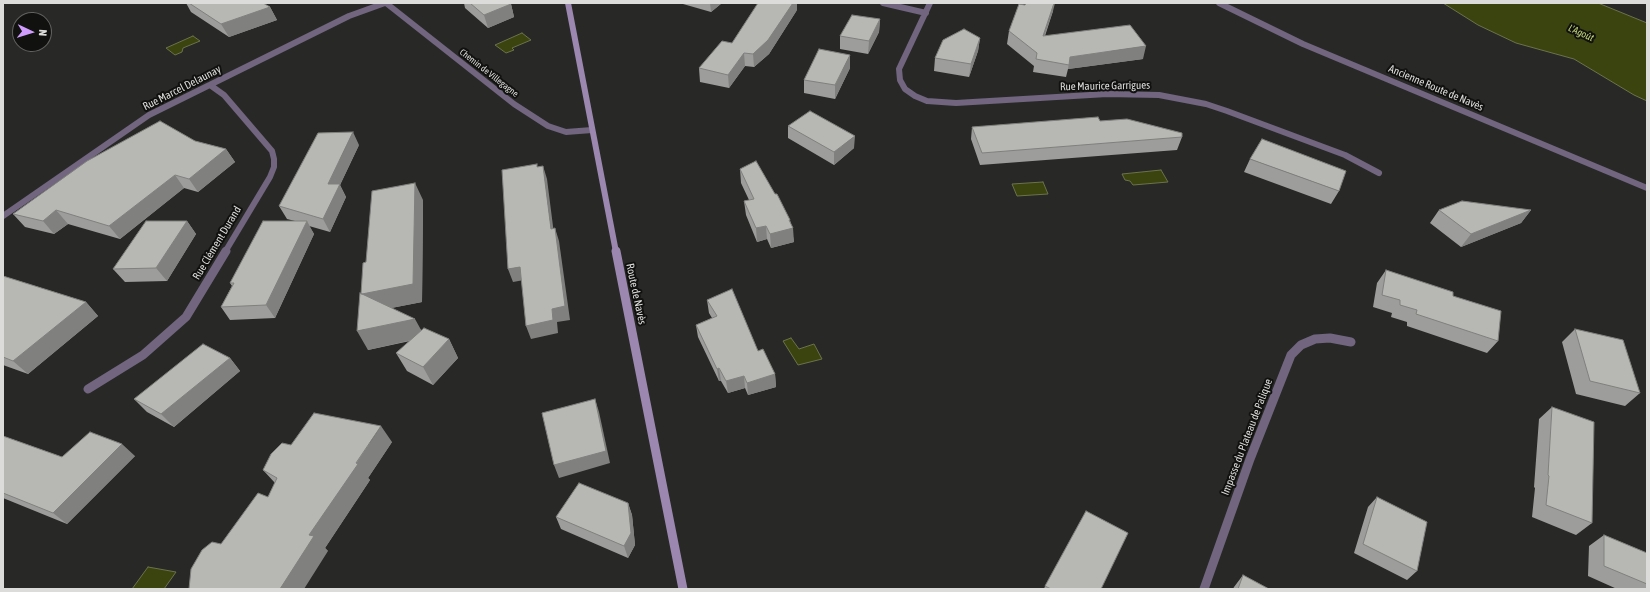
<!DOCTYPE html>
<html>
<head>
<meta charset="utf-8">
<style>
	body { margin:0 }
	#map { position:relative; width:1650px; height:592px; overflow:hidden; background:#282926; font-family:"Asap Condensed",sans-serif }
	canvas { display:block }
	.frame { position:absolute; inset:0; border:4px solid #dcdddb; pointer-events:none }
	.north { position:absolute; left:12px; top:12px; width:40px; height:40px; box-sizing:border-box; background:#111110; border:1px solid #626361; border-radius:50%; rotate:94deg; font-size:11px; font-weight:700; line-height:16px; text-align:center; color:#dcdddb }
	.north::after { content:''; display:block; margin:auto; width:14px; height:18px; background:#d09dfe; clip-path:polygon(50% 0,100% 100%,50% 72%,0 100%) }
</style>
</head>
<body>
<div id="map">
<canvas width="1650" height="592"></canvas>
<div class="frame"></div>
<div class="north">N</div>
</div>
<script>
const c = document.querySelector('canvas').getContext('2d');
c.lineJoin = 'round';
function fillPath(path, color) {
  c.fillStyle = color;
  c.fill(path, 'evenodd');
}
function shape(rows) {
  const path = new Path2D();
  for (const r of rows) {
    path.moveTo(r[0], r[1]);
    for (let i = 2; i < r.length; i += 2) path.lineTo(r[i], r[i + 1]);
  }
  return path;
}
function stroke(path, color, width, dash) {
  c.strokeStyle = color;
  c.lineWidth = width;
  c.lineCap = dash ? 'butt' : 'round';
  c.setLineDash(dash || []);
  c.stroke(path);
}
function drawText(font, color, halo, rows, align = 'center') {
  c.font = font + ' "Asap Condensed",sans-serif';
  c.lineWidth = 4;
  c.setLineDash([]);
  c.textBaseline = 'middle';
  c.strokeStyle = halo;
  c.fillStyle = color;
  for (const [text, x, y, turn = 0] of rows) {
    c.save();
    c.translate(x, y);
    c.rotate((+turn || 0) * Math.PI / 180);
    c.textAlign = isNaN(turn) ? turn : align;
    if (halo) c.strokeText(text, 0, 0);
    c.fillText(text, 0, 0);
    c.restore();
  }
}
const water = shape([
	[1443,3,1598,3,1647,23,1647,101,1634,95,1574,59,1516,43,1478,25,1443,3],
	[522,33,531,40,512,48,514,50,506,53,495,45,522,33],
	[193,36,200,41,183,48,182,52,175,55,166,48,193,36],
	[1161,170,1168,182,1133,185,1130,181,1125,180,1122,174,1161,170],
	[1043,182,1048,194,1017,196,1012,184,1043,182],
	[791,338,799,349,814,344,822,359,798,365,783,341,791,338],
	[148,567,176,572,164,589,132,589,148,567]
]);
fillPath(water, '#3b440f');
stroke(water, '#6b724c', 1);
stroke(shape([
	[386,3,514,104,548,126,566,132,592,130],
	[883,3,926,13],
	[930,3,899,69,900,80,905,89,915,96,927,101,956,103,1107,94,1159,95,1206,104,1227,111,1345,155,1379,173],
	[1219,3,1303,44,1647,188],
	[210,85,224,95,272,151,274,159,274,167,270,177,225,252],
	[3,216,149,115,349,16,385,3]
]), '#72657f', 6);
stroke(shape([
	[88,389,143,355,186,317,226,251],
	[1204,589,1250,459,1291,355,1301,345,1315,339,1330,338,1351,342]
]), '#72657f', 9);
stroke(shape([
	[568,3,616,252]
]), '#9b87af', 6);
stroke(shape([
	[616,251,683,589]
]), '#9b87af', 9);
fillPath(shape([
	[186,3,263,3,270,7,277,20,229,37,191,12],
	[464,3,509,3,511,4,514,17,488,28,465,8],
	[683,3,722,3,711,12,683,4],
	[1025,5,1053,11,1045,36,1143,59,1068,69,1066,77,1033,72,1034,66,1007,44,1009,31],
	[797,10,769,54,754,67,745,66,729,88,700,82,699,68,732,43],
	[880,19,879,32,868,54,840,49,840,36],
	[980,38,978,51,969,77,934,71,935,58],
	[850,68,835,99,804,93,804,80],
	[1100,121,1182,137,1177,150,980,165,971,139,972,127],
	[788,126,854,148,834,165,788,138],
	[195,141,226,149,235,162,198,192,184,188,120,239,68,224,54,234,25,227,13,214],
	[359,145,340,185,346,197,330,232,309,226,314,234,275,318,230,320,221,307,232,286,230,283,295,221,287,219,279,206],
	[1250,159,1339,191,1331,204,1244,172],
	[740,169,775,194,790,220,794,242,771,248,767,239,757,242,746,215,744,201,749,200,741,183],
	[423,200,422,302,391,308,421,330,449,339,458,358,433,385,407,371,396,353,410,341,368,350,361,294,366,262],
	[1439,210,1531,210,1521,223,1461,247,1430,223],
	[187,221,196,234,167,281,125,282,113,269],
	[1386,270,1453,296,1498,341,1487,353,1407,326,1407,322,1391,317,1392,313,1373,307,1377,283],
	[3,276,86,302,98,316,28,374,3,365],
	[707,300,758,351,775,374,776,387,748,395,745,388,728,393,721,381,719,381,698,337,696,325,712,318,709,313],
	[1575,329,1640,393,1625,406,1576,394,1562,342],
	[230,358,240,371,174,427,147,412,134,399],
	[1552,407,1592,523,1576,535,1532,517,1535,488,1534,487,1539,419],
	[3,436,62,457,135,456,67,524,3,498],
	[392,442,368,478,370,480,325,548,328,551,221,544,268,497,275,483,263,470,291,445],
	[1377,497,1417,571,1407,580,1354,553,1368,507],
	[628,503,632,515,635,545,628,558,561,529,556,517],
	[1604,535,1647,553,1647,589,1617,589,1588,576,1589,546],
	[1243,575,1269,589,1233,589,1234,587],
	[1045,586,1101,589,1044,589]
]), '#9d9e9b');
fillPath(shape([
	[710,3,722,3,711,12],
	[793,3,797,3,797,10,769,54,754,67,753,54],
	[1054,3,1055,3,1053,11,1040,48,1043,36],
	[511,4,514,17,488,28,484,15],
	[270,7,277,20,229,37,221,24],
	[880,19,879,32,868,54,869,41],
	[980,38,978,51,969,77,971,64],
	[1146,46,1143,59,1068,69,1070,57],
	[744,53,745,66,729,88,728,75],
	[850,55,850,68,835,99,835,85],
	[353,132,359,145,340,185,346,197,330,232,323,219,328,184],
	[855,136,854,148,834,165,834,152],
	[226,149,235,162,198,192,189,179],
	[543,166,547,179,555,242,551,229],
	[175,175,184,188,120,239,109,226],
	[415,183,423,200,422,302,371,312,361,295],
	[56,210,68,224,54,234,43,221],
	[1531,210,1521,223,1461,247,1471,234],
	[789,220,790,220,791,229,793,228,794,242,771,248,770,234],
	[187,221,196,234,167,281,156,268],
	[307,221,314,234,275,318,266,305],
	[766,226,767,239,757,242,756,228],
	[555,228,559,241,570,320,557,322,558,333,531,339,526,326,552,309],
	[520,267,524,280,513,282,508,269],
	[86,302,98,316,28,374,13,361],
	[415,319,425,337,368,350,357,331],
	[449,339,458,358,433,385,423,367],
	[230,358,240,371,174,427,161,414],
	[719,368,721,381,719,381,717,369],
	[775,374,776,387,748,395,747,383],
	[744,376,745,388,728,393,726,381],
	[595,399,599,412,610,463,559,478,554,465],
	[381,426,392,442,368,478,370,480,325,548,328,551,304,589,280,589,309,535],
	[122,444,135,456,67,524,53,513],
	[628,503,632,515,635,545,628,558,624,546]
]), '#80817e');
const building = shape([
	[189,3,263,3,270,7,221,24,189,3],
	[470,3,509,3,511,4,484,15,470,3],
	[758,3,793,3,768,40,753,54,744,53,728,75,699,68,722,41,732,43,758,3],
	[1026,3,1054,3,1043,36,1130,25,1146,46,1070,57,1069,65,1036,59,1037,53,1009,31,1019,4,1025,5,1026,3],
	[852,15,880,19,869,41,840,36,852,15],
	[964,29,980,38,971,64,935,58,943,40,964,29],
	[819,49,850,55,835,85,804,80,819,49],
	[810,111,855,136,834,152,788,126,810,111],
	[1098,117,1100,121,1127,119,1182,133,1182,137,982,153,972,127,1098,117],
	[160,121,195,141,226,149,189,179,175,175,109,226,56,210,43,221,13,214,87,161,160,121],
	[353,132,328,184,340,184,323,219,279,206,318,133,353,132],
	[1262,139,1346,171,1339,191,1250,159,1262,139],
	[756,161,775,194,777,194,790,220,789,220,793,228,770,234,766,226,756,228,744,201,754,199,740,169,756,161],
	[537,164,537,167,543,166,551,229,555,228,565,306,552,309,553,320,526,326,520,267,508,269,502,170,537,164],
	[415,183,413,284,362,294,361,294,363,263,366,262,372,191,415,183],
	[1462,201,1531,210,1471,234,1439,210,1462,201],
	[146,221,187,221,156,268,113,269,146,221],
	[263,221,307,221,266,305,221,307,234,283,230,283,263,221],
	[1386,270,1453,292,1453,296,1501,311,1498,341,1416,314,1417,310,1400,305,1400,300,1382,295,1386,270],
	[3,276,86,302,13,361,3,357,3,276],
	[732,289,758,351,763,349,775,374,747,383,744,376,726,381,719,368,717,369,696,325,717,316,707,300,732,289],
	[360,293,415,319,357,331,360,293],
	[424,328,449,339,423,367,396,353,424,328],
	[1575,329,1623,340,1640,393,1590,381,1575,329],
	[203,344,230,358,161,414,134,399,203,344],
	[595,399,606,451,554,465,542,413,595,399],
	[1552,407,1594,422,1592,523,1546,505,1549,476,1548,475,1552,407],
	[314,413,381,426,356,463,358,464,309,535,314,536,280,589,189,589,191,569,202,550,212,542,221,544,258,493,268,497,277,478,263,470,271,454,282,443,291,445,314,413],
	[90,432,122,444,53,513,3,493,3,436,62,457,90,432],
	[579,483,628,503,631,533,624,546,556,517,579,483],
	[1377,497,1427,522,1417,571,1363,544,1377,497],
	[1086,511,1128,533,1101,589,1051,589,1045,586,1086,511],
	[1604,535,1647,553,1647,584,1604,566,1604,535],
	[1243,575,1269,589,1238,589,1243,575]
]);
fillPath(building, '#b7b8b4');
stroke(building, '#80817e', 1);
drawText('9px', '#dcdddb', '#111110', [
	["Chemin de Villegagne",489,73,38]
]);
drawText('italic 10px', '#c0d373', '#111110', [
	["L'Agoût",1581,33,25]
]);
drawText('11px', '#dcdddb', '#111110', [
	["Rue Maurice Garrigues",1105,86,-1],
	["Rue Marcel Delaunay",182,88,-27],
	["Ancienne Route de Navès",1436,88,23],
	["Rue Clément Durand",217,243,-59],
	["Route de Navès",636,294,78],
	["Impasse du Plateau de Palique",1247,437,-69]
]);
</script>
</body>
</html>
